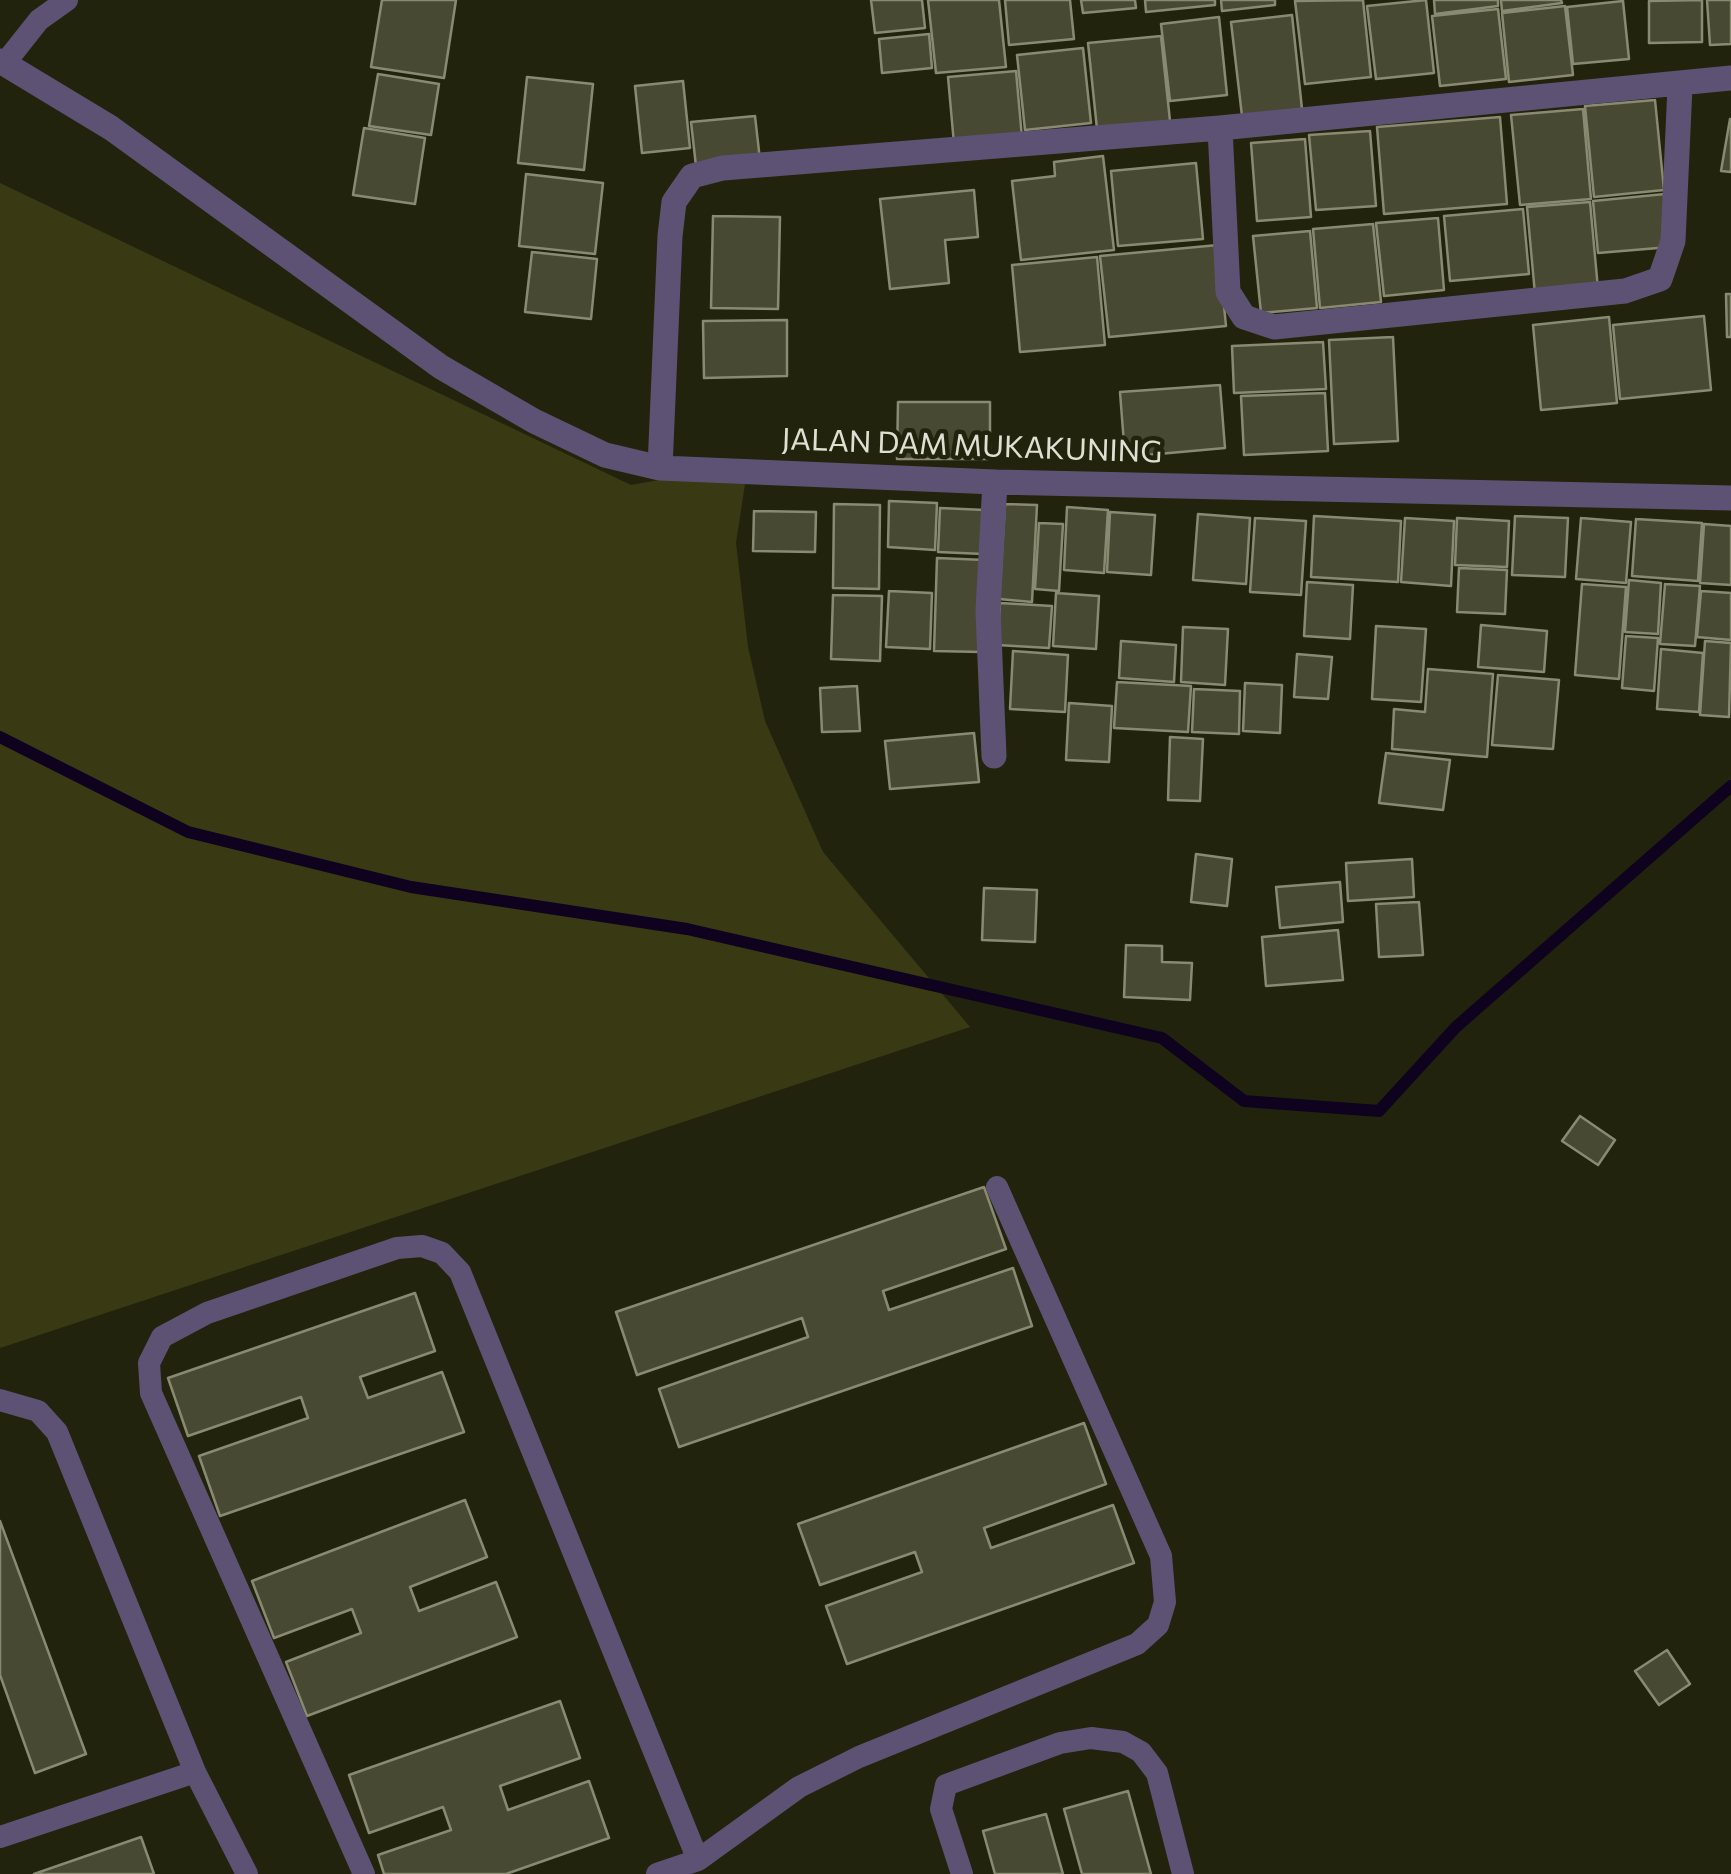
<!DOCTYPE html>
<html>
<head>
<meta charset="utf-8">
<style>
	body { margin:0 }
	canvas { display:block; background:#22230d }
</style>
</head>
<body>
<canvas width="1731" height="1874"></canvas>
<script>
const c = document.querySelector('canvas').getContext('2d');
c.lineJoin = 'round';
function fillPath(path, color) {
  c.fillStyle = color;
  c.fill(path, 'evenodd');
}
function shape(rows) {
  const path = new Path2D();
  for (const r of rows) {
    path.moveTo(r[0], r[1]);
    for (let i = 2; i < r.length; i += 2) path.lineTo(r[i], r[i + 1]);
  }
  return path;
}
function stroke(path, color, width, dash) {
  c.strokeStyle = color;
  c.lineWidth = width;
  c.lineCap = dash ? 'butt' : 'round';
  c.setLineDash(dash || []);
  c.stroke(path);
}
function drawText(font, color, halo, rows, align = 'center') {
  c.font = font + ' Commissioner,sans-serif';
  c.lineWidth = 9;
  c.setLineDash([]);
  c.textBaseline = 'middle';
  c.strokeStyle = halo;
  c.fillStyle = color;
  for (const [text, x, y, turn = 0] of rows) {
    c.save();
    c.translate(x, y);
    c.rotate((+turn || 0) * Math.PI / 180);
    c.textAlign = isNaN(turn) ? turn : align;
    if (halo) c.strokeText(text, 0, 0);
    c.fillText(text, 0, 0);
    c.restore();
  }
}
fillPath(shape([
	[0,183,631,485,748,464,736,543,748,647,765,721,823,852,970,1027,0,1348]
]), '#393a13');
stroke(shape([
	[0,737,188,832,411,887,687,929,1162,1038,1244,1101,1379,1111,1456,1027,1731,786]
]), '#0e021f', 12);
const building = shape([
	[382,0,456,0,444,78,371,67,382,0],
	[871,0,922,0,925,28,875,33,871,0],
	[928,0,999,0,1006,67,936,73,928,0],
	[1005,0,1070,0,1074,39,1009,45,1005,0],
	[1081,0,1135,0,1136,8,1083,13,1081,0],
	[1145,0,1215,0,1215,5,1146,12,1145,0],
	[1221,0,1275,0,1275,5,1222,11,1221,0],
	[1363,0,1371,77,1305,84,1295,1,1363,0],
	[1426,0,1434,73,1376,79,1367,6,1426,0],
	[1434,0,1498,0,1498,6,1435,14,1434,0],
	[1501,0,1561,0,1562,3,1502,11,1501,0],
	[1702,0,1702,42,1649,43,1649,1,1702,0],
	[1707,0,1731,0,1731,44,1710,45,1707,0],
	[1623,1,1629,59,1573,64,1567,7,1623,1],
	[1565,6,1573,75,1509,82,1502,13,1565,6],
	[1498,9,1506,79,1440,86,1432,16,1498,9],
	[1292,15,1302,109,1242,116,1231,22,1292,15],
	[1219,17,1227,95,1170,101,1161,24,1219,17],
	[929,34,932,68,882,73,879,39,929,34],
	[1161,36,1170,121,1097,129,1088,43,1161,36],
	[1083,48,1091,123,1025,130,1017,55,1083,48],
	[1016,71,1022,138,954,144,948,77,1016,71],
	[378,74,439,84,431,135,369,126,378,74],
	[527,77,593,84,584,170,518,163,527,77],
	[683,81,690,148,642,153,635,86,683,81],
	[1655,100,1664,190,1594,197,1585,106,1655,100],
	[1583,109,1591,199,1520,205,1511,115,1583,109],
	[755,116,760,160,696,166,691,122,755,116],
	[1500,117,1507,204,1384,214,1377,127,1500,117],
	[1730,119,1731,119,1731,172,1721,171,1730,119],
	[364,128,425,138,415,204,353,195,364,128],
	[1370,131,1376,206,1316,210,1309,135,1370,131],
	[1305,139,1311,217,1257,221,1251,143,1305,139],
	[1103,156,1114,250,1021,260,1012,181,1055,176,1054,162,1103,156],
	[1196,163,1203,239,1118,246,1111,171,1196,163],
	[526,174,603,183,595,254,519,246,526,174],
	[974,190,978,237,945,240,949,283,890,289,880,199,974,190],
	[1665,194,1670,247,1598,253,1593,201,1665,194],
	[1590,202,1598,289,1535,294,1527,207,1590,202],
	[1523,209,1529,274,1450,281,1444,216,1523,209],
	[713,216,780,217,778,309,711,308,713,216],
	[1438,218,1444,290,1384,296,1376,223,1438,218],
	[1373,224,1381,302,1320,308,1313,229,1373,224],
	[1310,231,1317,308,1261,313,1253,236,1310,231],
	[1218,245,1226,326,1109,337,1100,256,1218,245],
	[532,252,597,259,591,319,525,312,532,252],
	[1097,257,1105,345,1020,352,1012,265,1097,257],
	[1726,294,1731,294,1731,337,1727,337,1726,294],
	[1704,316,1711,390,1620,399,1613,325,1704,316],
	[1609,317,1617,403,1541,410,1533,325,1609,317],
	[787,320,787,376,704,378,703,321,787,320],
	[1393,337,1398,441,1334,444,1329,340,1393,337],
	[1323,342,1326,389,1234,393,1232,346,1323,342],
	[1220,385,1225,448,1125,457,1120,392,1220,385],
	[1325,393,1328,451,1244,455,1241,396,1325,393],
	[898,402,990,402,990,459,897,459,898,402],
	[889,501,937,503,935,550,888,547,889,501],
	[834,504,880,505,879,589,833,588,834,504],
	[1005,504,1037,505,1032,602,999,599,1005,504],
	[1067,507,1108,510,1104,573,1064,570,1067,507],
	[940,508,985,510,983,554,938,552,940,508],
	[754,511,816,512,815,552,753,551,754,511],
	[1110,512,1155,515,1151,575,1107,572,1110,512],
	[1198,514,1250,518,1246,584,1193,580,1198,514],
	[1314,516,1401,521,1398,582,1311,577,1314,516],
	[1515,516,1568,518,1565,577,1512,575,1515,516],
	[1255,518,1306,521,1301,595,1250,592,1255,518],
	[1405,518,1454,521,1451,586,1401,582,1405,518],
	[1457,518,1509,521,1507,567,1455,565,1457,518],
	[1581,518,1631,522,1626,583,1576,579,1581,518],
	[1636,519,1702,523,1698,581,1632,576,1636,519],
	[1039,523,1063,524,1059,591,1035,589,1039,523],
	[1704,524,1731,526,1731,585,1700,583,1704,524],
	[937,558,985,560,982,652,934,651,937,558],
	[1459,568,1507,570,1505,614,1457,612,1459,568],
	[1629,580,1661,583,1658,634,1625,632,1629,580],
	[1307,582,1353,585,1350,639,1304,636,1307,582],
	[1582,584,1626,587,1619,679,1575,675,1582,584],
	[1665,584,1700,586,1695,646,1660,644,1665,584],
	[889,591,932,593,930,649,886,647,889,591],
	[1701,591,1731,593,1731,640,1697,637,1701,591],
	[1056,593,1099,596,1096,649,1053,646,1056,593],
	[833,595,882,596,880,661,831,659,833,595],
	[1000,603,1052,606,1049,648,997,645,1000,603],
	[1481,625,1547,631,1544,672,1478,667,1481,625],
	[1376,626,1426,629,1421,702,1372,699,1376,626],
	[1183,627,1228,629,1225,685,1181,682,1183,627],
	[1626,636,1658,638,1654,691,1622,688,1626,636],
	[1121,641,1176,645,1174,682,1119,678,1121,641],
	[1705,641,1731,643,1729,717,1700,715,1705,641],
	[1661,649,1703,653,1699,712,1657,709,1661,649],
	[1013,651,1068,655,1065,712,1010,709,1013,651],
	[1297,654,1332,657,1328,699,1294,697,1297,654],
	[1428,669,1493,674,1487,757,1392,749,1394,709,1425,712,1428,669],
	[1498,675,1559,680,1553,749,1492,745,1498,675],
	[1117,682,1191,686,1188,732,1114,728,1117,682],
	[1245,683,1282,685,1280,733,1243,731,1245,683],
	[857,686,860,731,822,732,820,688,857,686],
	[1194,689,1240,691,1239,734,1192,732,1194,689],
	[1069,703,1112,706,1109,762,1066,760,1069,703],
	[974,733,979,782,890,789,885,741,974,733],
	[1170,737,1203,739,1200,801,1168,800,1170,737],
	[1386,753,1450,760,1443,810,1379,803,1386,753],
	[1196,854,1232,859,1227,906,1191,902,1196,854],
	[1412,859,1414,897,1348,901,1346,863,1412,859],
	[1340,882,1343,922,1280,928,1276,887,1340,882],
	[984,888,1037,890,1035,942,982,940,984,888],
	[1419,902,1423,955,1379,957,1376,904,1419,902],
	[1338,930,1343,980,1266,986,1262,937,1338,930],
	[1126,945,1162,946,1162,962,1192,963,1190,1000,1124,997,1126,945],
	[1580,1116,1615,1140,1598,1165,1562,1141,1580,1116],
	[984,1187,1006,1249,883,1291,889,1310,1013,1268,1032,1326,679,1447,659,1389,808,1337,802,1318,637,1375,616,1312,984,1187],
	[415,1293,435,1351,360,1377,368,1398,442,1372,464,1432,220,1516,199,1456,308,1418,301,1397,188,1436,168,1378,415,1293],
	[1084,1423,1106,1484,984,1528,991,1548,1113,1505,1134,1563,847,1664,826,1606,922,1572,915,1552,820,1585,798,1524,1084,1423],
	[465,1500,487,1557,410,1587,419,1611,496,1582,517,1637,307,1716,286,1662,361,1633,352,1609,274,1638,252,1581,465,1500],
	[0,1521,86,1754,35,1773,0,1675,0,1521],
	[1667,1650,1690,1684,1659,1705,1635,1671,1667,1650],
	[560,1701,580,1758,500,1786,508,1810,589,1781,609,1838,506,1874,384,1874,378,1855,451,1830,443,1807,369,1833,349,1775,560,1701],
	[1128,1791,1151,1874,1082,1874,1064,1809,1128,1791],
	[1046,1814,1063,1874,995,1874,983,1831,1046,1814],
	[141,1837,154,1874,34,1874,141,1837]
]);
fillPath(building, '#484932');
stroke(building, '#898a72', 2.5);
stroke(shape([
	[5,63,39,20,67,0],
	[0,1400,38,1411,57,1432,195,1772,247,1874],
	[0,1837,195,1772],
	[364,1874,151,1393,149,1363,162,1337,207,1313,397,1248,422,1246,442,1253,460,1272,698,1860],
	[657,1874,698,1860,799,1787,859,1757,1137,1644,1158,1625,1165,1602,1161,1556,997,1187],
	[962,1874,941,1809,946,1785,1060,1743,1091,1738,1123,1742,1141,1752,1157,1773,1183,1874]
]), '#5e5274', 22);
stroke(shape([
	[0,61,111,128,441,367,534,421,605,455,660,468,995,482,1731,498],
	[1220,128,1228,292,1244,317,1274,327,1625,291,1660,279,1673,241,1680,86],
	[660,468,670,236,674,202,692,176,723,168,1220,128,1731,78],
	[994,756,988,611,995,482]
]), '#5e5274', 25);
drawText('30px', '#dfe0d2', '#22230d', [
	["JALAN DAM MUKAKUNING",972,446,2]
]);
</script>
</body>
</html>
